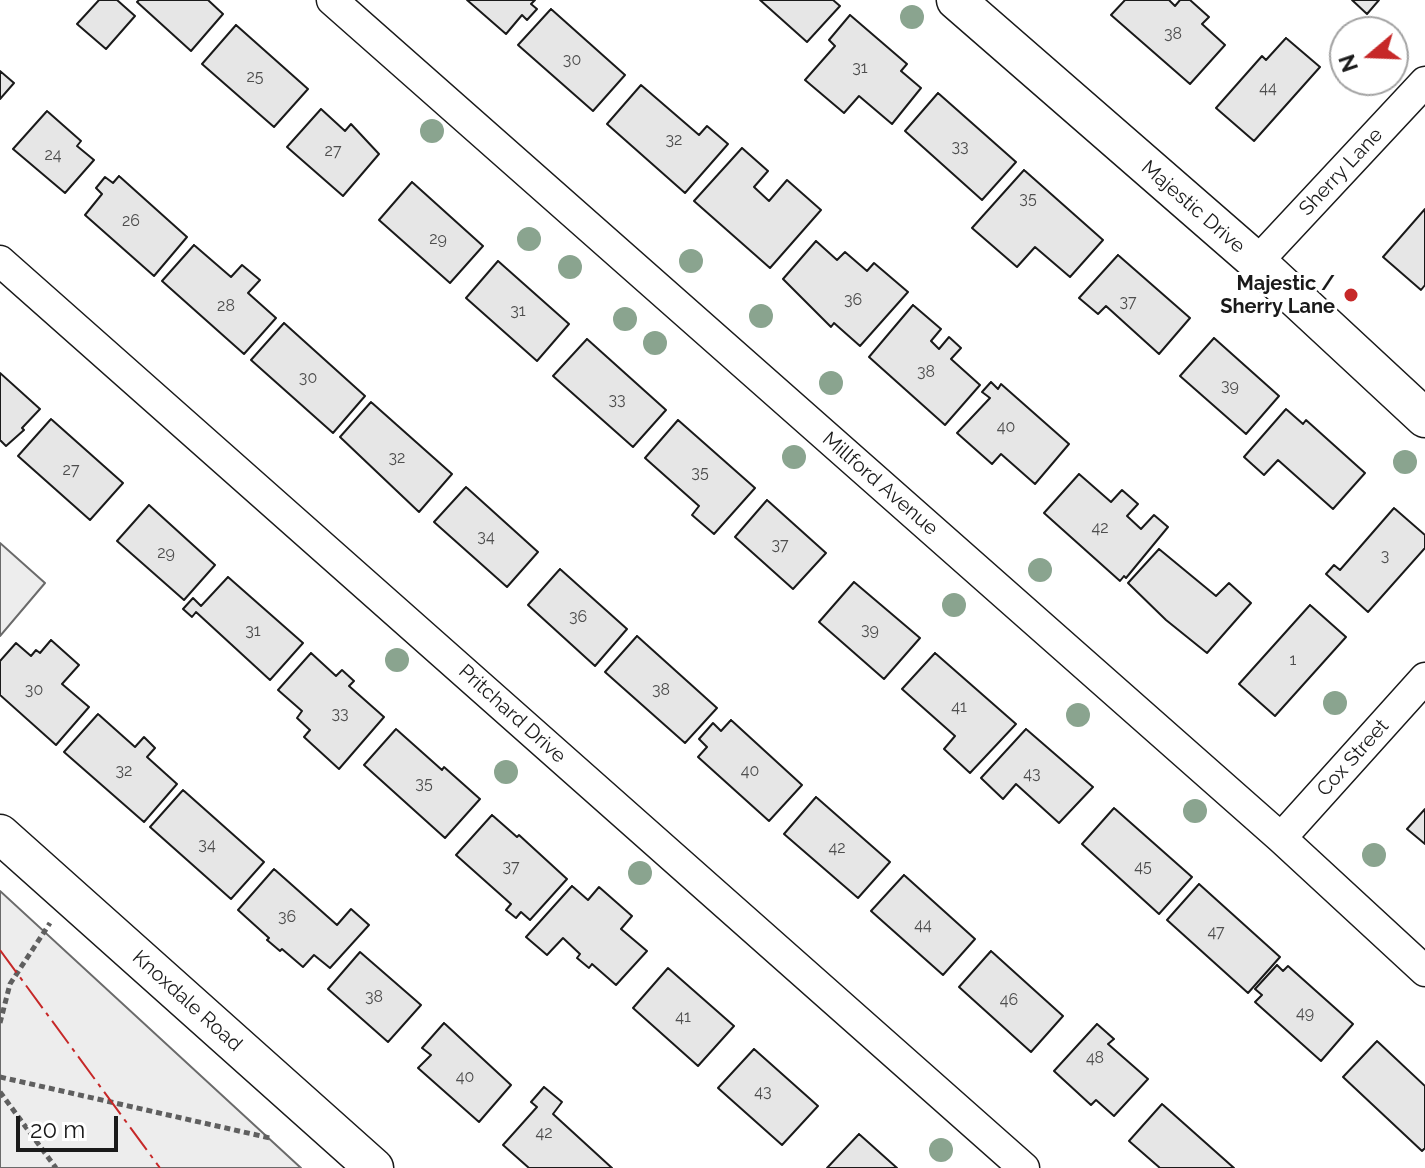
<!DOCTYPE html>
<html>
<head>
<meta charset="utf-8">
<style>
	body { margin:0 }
	#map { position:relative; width:1425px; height:1168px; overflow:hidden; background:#fff; font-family:Raleway,sans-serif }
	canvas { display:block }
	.north { position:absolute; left:1329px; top:16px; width:80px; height:80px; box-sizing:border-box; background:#fff; border:2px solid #a3a3a3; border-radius:50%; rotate:251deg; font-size:22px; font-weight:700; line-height:32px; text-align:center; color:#1a1a1a }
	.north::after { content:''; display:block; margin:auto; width:28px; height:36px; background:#c62828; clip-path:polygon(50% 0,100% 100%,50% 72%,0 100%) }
	.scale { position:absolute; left:16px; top:1116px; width:102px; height:36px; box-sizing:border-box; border:4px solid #1a1a1a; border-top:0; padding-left:10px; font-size:24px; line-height:28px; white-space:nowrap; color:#1a1a1a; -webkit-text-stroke:6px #fff; paint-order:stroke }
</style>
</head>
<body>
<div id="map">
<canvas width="1425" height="1168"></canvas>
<div class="north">N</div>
<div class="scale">20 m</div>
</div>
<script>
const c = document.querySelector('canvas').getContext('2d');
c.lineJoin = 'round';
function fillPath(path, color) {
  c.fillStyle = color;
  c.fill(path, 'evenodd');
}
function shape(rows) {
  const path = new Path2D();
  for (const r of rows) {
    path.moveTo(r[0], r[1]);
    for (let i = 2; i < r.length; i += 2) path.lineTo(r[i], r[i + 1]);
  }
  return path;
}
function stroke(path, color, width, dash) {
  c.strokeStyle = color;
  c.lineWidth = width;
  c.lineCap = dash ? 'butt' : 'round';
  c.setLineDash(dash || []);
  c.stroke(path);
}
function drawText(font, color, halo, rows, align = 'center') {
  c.font = font + ' Raleway,sans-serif';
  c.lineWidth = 6;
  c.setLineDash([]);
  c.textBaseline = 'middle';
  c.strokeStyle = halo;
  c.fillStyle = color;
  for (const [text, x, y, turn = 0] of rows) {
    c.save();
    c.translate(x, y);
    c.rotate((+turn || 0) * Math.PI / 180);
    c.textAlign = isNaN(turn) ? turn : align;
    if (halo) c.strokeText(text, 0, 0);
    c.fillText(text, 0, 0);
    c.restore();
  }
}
const built = shape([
	[0,543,45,583,0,636,0,543],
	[0,891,301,1168,0,1168,0,891]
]);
fillPath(built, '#ededed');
stroke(built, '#6a6a6a', 2);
const building = shape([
	[99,0,117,0,135,16,106,49,77,24,99,0],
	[139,0,208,0,223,14,191,51,137,2,139,0],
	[467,0,535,0,531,4,537,9,527,20,522,15,506,34,467,0],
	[760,0,833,0,840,6,807,42,760,0],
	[1125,0,1169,0,1175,6,1180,0,1190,0,1209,17,1202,24,1225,45,1190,84,1111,15,1125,0],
	[1352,0,1379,0,1367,14,1352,0],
	[551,9,625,75,593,111,518,45,551,9],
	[850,15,907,64,901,71,921,88,892,124,859,96,844,113,805,80,835,46,829,40,850,15],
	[236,25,308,89,274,127,202,64,236,25],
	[1286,38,1320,67,1254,141,1216,108,1262,56,1266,60,1286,38],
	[0,71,14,83,0,99,0,71],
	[641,85,699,135,707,126,728,144,685,193,607,124,641,85],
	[938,93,1016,162,982,200,905,131,938,93],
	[321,109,345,131,351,124,379,154,343,196,287,147,321,109],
	[47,111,81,141,77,146,94,160,65,193,13,149,47,111],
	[742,148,768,171,754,187,769,201,787,180,821,210,770,268,694,201,742,148],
	[1024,170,1103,240,1070,277,1035,247,1017,267,972,228,1024,170],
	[119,176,187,237,154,276,85,215,102,194,96,188,105,177,113,183,119,176],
	[412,182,483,246,450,283,379,220,412,182],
	[1425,209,1425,285,1421,290,1383,257,1425,209],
	[816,241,837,260,845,252,867,271,874,263,908,292,860,346,834,323,831,327,783,279,816,241],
	[194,245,231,277,242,265,260,280,248,293,276,318,244,354,162,281,194,245],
	[1118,255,1190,318,1159,354,1106,306,1098,314,1079,298,1118,255],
	[498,261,569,324,537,361,466,298,498,261],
	[913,305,941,329,931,341,939,349,949,337,961,348,951,359,980,385,945,425,869,357,913,305],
	[284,323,365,396,333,433,251,360,284,323],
	[1214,338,1279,396,1246,434,1180,376,1214,338],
	[587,339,666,410,633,447,553,376,587,339],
	[0,373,40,409,22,428,24,430,6,446,0,440,0,373],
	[991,382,998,389,1001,384,1069,444,1035,484,1001,454,992,464,957,433,990,398,982,392,991,382],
	[371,402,452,474,419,512,340,437,371,402],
	[1286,409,1303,424,1306,420,1365,473,1333,509,1278,460,1264,475,1244,457,1286,409],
	[51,419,123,483,90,520,18,456,51,419],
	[678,420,755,488,714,534,692,515,699,506,645,458,678,420],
	[1079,474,1111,502,1122,490,1138,504,1127,516,1141,529,1154,515,1168,527,1126,578,1124,576,1120,581,1044,513,1079,474],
	[466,487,538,552,507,587,434,522,466,487],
	[767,500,826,553,793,589,735,537,767,500],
	[149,505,215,565,184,600,117,541,149,505],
	[1394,508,1425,535,1425,548,1368,612,1326,574,1334,565,1340,570,1394,508],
	[1159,549,1216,596,1229,583,1251,603,1207,653,1166,620,1128,583,1159,549],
	[560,569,627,629,595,666,528,605,560,569],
	[228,577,303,643,270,680,196,612,192,617,183,609,193,598,201,606,228,577],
	[854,582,920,638,884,679,819,622,854,582],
	[1310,605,1346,637,1275,716,1239,684,1310,605],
	[637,636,717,708,685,743,605,672,637,636],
	[51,640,79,665,62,684,89,707,56,745,0,695,0,661,16,643,31,656,36,650,40,653,51,640],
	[311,653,336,676,342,670,354,681,349,686,384,717,339,769,304,737,310,730,297,718,302,711,278,690,311,653],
	[935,653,1016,724,970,773,944,749,955,736,902,689,935,653],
	[98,714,135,747,144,737,155,748,147,757,177,784,144,822,64,752,98,714],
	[731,720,802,785,769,821,698,757,707,747,699,739,713,723,721,731,731,720],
	[396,729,442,770,444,767,480,799,445,838,364,765,396,729],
	[1026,729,1093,787,1059,823,1016,784,1003,799,981,778,1026,729],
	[183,790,264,862,231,899,150,827,183,790],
	[816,797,890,862,858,898,784,834,816,797],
	[1114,808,1192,877,1159,914,1082,844,1114,808],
	[1425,809,1425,844,1407,829,1425,809],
	[492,815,517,837,519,835,567,879,530,920,521,912,516,918,506,910,511,904,456,855,492,815],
	[274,869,337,925,351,909,369,925,330,968,314,955,303,967,282,949,280,951,267,940,269,938,238,910,274,869],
	[904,875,975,939,943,975,871,911,904,875],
	[1199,884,1280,957,1248,993,1167,920,1199,884],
	[572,886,588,900,599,887,632,916,621,929,647,951,616,985,592,964,589,968,577,958,580,954,563,938,547,955,526,937,572,886],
	[991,951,1063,1016,1031,1052,959,987,991,951],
	[360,952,421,1005,388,1042,328,989,360,952],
	[1277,965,1283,971,1288,966,1353,1024,1321,1061,1255,1002,1262,995,1255,989,1277,965],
	[668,968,734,1026,698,1066,633,1008,668,968],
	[444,1023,511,1085,479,1122,418,1068,431,1055,422,1048,444,1023],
	[1097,1024,1114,1039,1108,1044,1148,1079,1114,1116,1096,1100,1091,1105,1054,1071,1097,1024],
	[1377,1041,1425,1086,1425,1148,1422,1151,1343,1077,1377,1041],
	[754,1049,818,1106,782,1145,718,1088,754,1049],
	[544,1087,562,1102,553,1114,612,1168,529,1168,503,1145,537,1107,531,1102,544,1087],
	[1162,1104,1234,1168,1160,1168,1129,1141,1162,1104],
	[859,1134,897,1168,827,1168,859,1134]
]);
fillPath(building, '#e6e6e6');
stroke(building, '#1a1a1a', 2);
const minor = shape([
	[332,0,1281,838,1425,971],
	[0,261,1024,1168],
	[1257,262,1425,82],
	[1281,838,1425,678]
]);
const tertiary = shape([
	[956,0,1257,262,1425,418],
	[0,834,374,1168]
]);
stroke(minor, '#1a1a1a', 33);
stroke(tertiary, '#1a1a1a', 41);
stroke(shape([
	[0,1023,10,984,50,923],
	[0,1077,270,1138],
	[0,1092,56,1168]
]), '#5f5f5f', 5, [6, 4]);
stroke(minor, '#fff', 30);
stroke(tertiary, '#fff', 38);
stroke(shape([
	[0,950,160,1168]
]), '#c62828', 2, [28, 6, 4, 6]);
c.fillStyle = '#8aa48f';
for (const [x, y] of [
	[912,17],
	[432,131],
	[529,239],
	[691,261],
	[570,267],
	[761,316],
	[625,319],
	[655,343],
	[831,383],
	[794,457],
	[1405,462],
	[1040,570],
	[954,605],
	[397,660],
	[1335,703],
	[1078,715],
	[506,772],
	[1195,811],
	[1374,855],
	[640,873],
	[941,1150]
]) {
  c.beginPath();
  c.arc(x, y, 12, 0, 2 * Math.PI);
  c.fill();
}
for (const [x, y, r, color] of [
	[1351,295,8,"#c62828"]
]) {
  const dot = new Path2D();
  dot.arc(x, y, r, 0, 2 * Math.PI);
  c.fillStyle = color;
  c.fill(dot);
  stroke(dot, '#fff', 3);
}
drawText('16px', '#4d4d4d', null, [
	["38",1173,34],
	["30",572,60],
	["31",860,68],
	["25",255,77],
	["44",1268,88],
	["32",674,140],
	["33",960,147],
	["27",333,151],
	["24",53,155],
	["35",1028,199],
	["26",131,221],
	["29",438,239],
	["36",853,300],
	["37",1128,302],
	["28",226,306],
	["31",518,311],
	["38",926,372],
	["30",308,378],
	["39",1230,386],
	["33",617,400],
	["40",1006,427],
	["32",397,458],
	["27",71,470],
	["35",700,473],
	["42",1100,528],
	["34",486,537],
	["37",780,545],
	["29",166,553],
	["3",1385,556],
	["36",578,617],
	["39",870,630],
	["31",253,631],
	["1",1293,660],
	["30",34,690],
	["38",661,690],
	["41",959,707],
	["33",340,714],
	["32",124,771],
	["40",750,771],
	["43",1032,774],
	["35",424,784],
	["34",207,845],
	["42",837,848],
	["37",511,867],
	["45",1143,867],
	["36",287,917],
	["44",923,925],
	["47",1216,932],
	["38",374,997],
	["46",1009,1000],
	["49",1305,1013],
	["41",683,1017],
	["48",1095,1058],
	["40",465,1077],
	["43",763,1092],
	["42",544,1133]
]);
drawText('20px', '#1a1a1a', '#fff', [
	["Sherry Lane",1341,172,-47],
	["Majestic Drive",1193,207,41],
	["Millford Avenue",880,484,41],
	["Pritchard Drive",512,714,42],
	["Cox Street",1353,758,-48],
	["Knoxdale Road",187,1001,42]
]);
drawText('bold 20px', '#1a1a1a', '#fff', [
	["Majestic /",1335,284],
	["Sherry Lane",1335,307]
], 'right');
</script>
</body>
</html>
